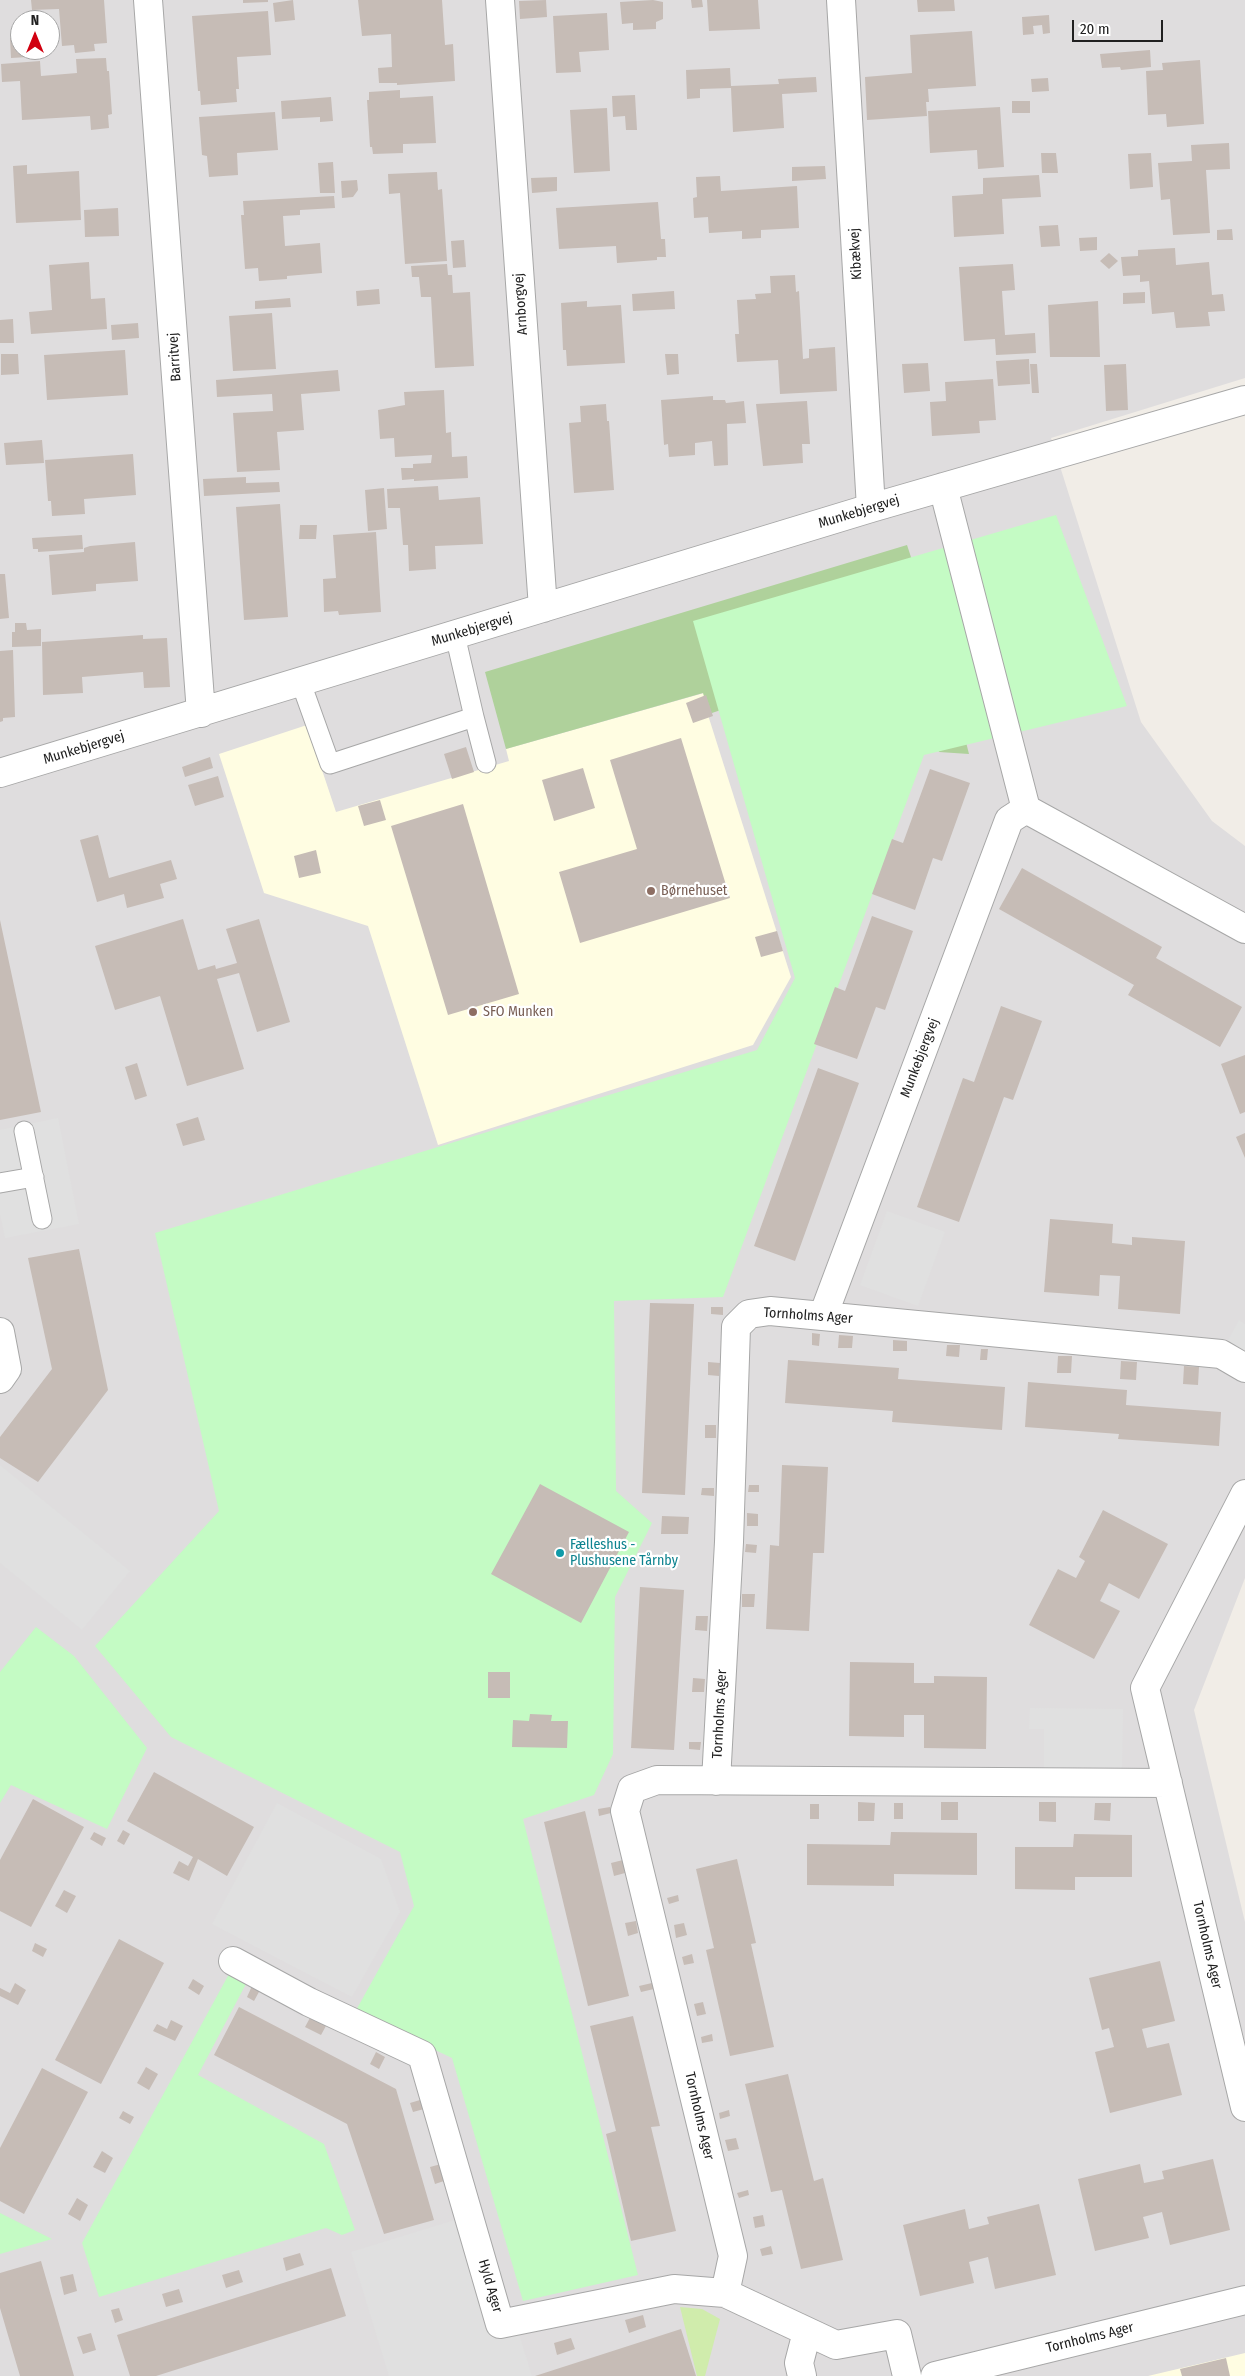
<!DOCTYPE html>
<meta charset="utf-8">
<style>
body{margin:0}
#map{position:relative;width:1245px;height:2376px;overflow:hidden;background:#f1ede7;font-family:"Fira Sans Condensed",sans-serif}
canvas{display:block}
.north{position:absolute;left:10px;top:10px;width:50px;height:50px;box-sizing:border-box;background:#fff;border:1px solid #a6a6a6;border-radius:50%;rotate:0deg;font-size:14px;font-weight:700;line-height:20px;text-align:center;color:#202020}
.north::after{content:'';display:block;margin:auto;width:18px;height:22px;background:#d10010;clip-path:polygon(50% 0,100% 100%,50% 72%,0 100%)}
.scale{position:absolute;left:1072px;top:20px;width:91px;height:22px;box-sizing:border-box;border:2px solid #202020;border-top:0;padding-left:6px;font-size:15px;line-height:18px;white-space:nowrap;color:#202020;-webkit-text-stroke:4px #fff;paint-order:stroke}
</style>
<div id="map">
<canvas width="1245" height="2376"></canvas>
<div class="north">N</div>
<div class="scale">20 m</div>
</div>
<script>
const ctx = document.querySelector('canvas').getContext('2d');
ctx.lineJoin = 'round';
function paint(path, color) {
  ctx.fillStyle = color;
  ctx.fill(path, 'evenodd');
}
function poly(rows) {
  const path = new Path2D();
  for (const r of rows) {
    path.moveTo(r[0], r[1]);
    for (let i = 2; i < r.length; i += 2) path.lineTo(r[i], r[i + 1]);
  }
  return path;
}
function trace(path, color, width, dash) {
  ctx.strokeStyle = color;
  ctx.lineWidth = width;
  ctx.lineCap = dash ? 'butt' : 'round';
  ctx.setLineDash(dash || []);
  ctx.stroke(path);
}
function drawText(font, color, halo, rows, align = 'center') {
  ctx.font = font + ' "Fira Sans Condensed",sans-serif';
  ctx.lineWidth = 4.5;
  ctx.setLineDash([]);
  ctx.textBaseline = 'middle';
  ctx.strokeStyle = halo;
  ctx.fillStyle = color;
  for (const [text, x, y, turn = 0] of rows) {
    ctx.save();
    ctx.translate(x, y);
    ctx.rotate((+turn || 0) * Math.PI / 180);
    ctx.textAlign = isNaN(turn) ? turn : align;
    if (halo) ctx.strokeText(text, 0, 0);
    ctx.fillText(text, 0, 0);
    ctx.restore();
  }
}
paint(poly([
 [0,0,1245,0,1245,378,1051,438,1141,722,1212,821,1245,846,1245,1578,1194,1710,1245,1922,1245,2376,0,2376],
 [20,20,50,20,50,50,20,50]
]), '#dfddde');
paint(poly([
 [704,693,708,715,791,977,753,1045,438,1145,368,926,264,893,219,754,307,725,336,812,509,761,506,749],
 [1245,2353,1245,2376,1148,2376]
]), '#fffde2');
paint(poly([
 [680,2307,702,2309,720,2319,705,2376,697,2376]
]), '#d0ecac');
paint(poly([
 [907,545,946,663,969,754,939,752,907,651,842,669,709,714,703,693,506,749,485,672]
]), '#afd19b');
paint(poly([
 [1056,515,1127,706,924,755,723,1297,614,1301,616,1491,652,1523,615,1597,613,1754,594,1795,523,1819,638,2275,523,2301,452,2058,355,2012,414,1906,400,1852,171,1737,95,1646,219,1511,155,1233,757,1050,795,978,693,621],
 [36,1627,74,1656,147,1748,107,1829,11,1785,0,1803,0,1672],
 [229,1974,247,1982,198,2075,324,2144,355,2230,342,2235,326,2228,99,2297,82,2243],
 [0,2213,52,2239,0,2254]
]), '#c4fbc4');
paint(poly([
 [58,1118,79,1224,5,1238,0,1214,0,1130],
 [887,1211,945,1232,918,1306,860,1285],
 [1239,1320,1245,1324,1245,1352,1227,1342],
 [0,1465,130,1571,82,1630,0,1563],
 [1030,1708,1123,1709,1122,1769,1044,1769,1044,1729,1029,1729],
 [277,1803,381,1859,400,1912,352,1997,212,1924],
 [481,2212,532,2376,389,2376,351,2252]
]), '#e0e0e0');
paint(poly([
 [31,0,104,0,107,43,94,44,95,51,75,53,74,45,62,46,59,9,32,10],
 [243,0,268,0,268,2,243,3],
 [293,0,295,20,275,22,273,3],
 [358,0,442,0,445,45,453,44,455,81,397,85,397,83,379,83,378,68,392,67,391,34,362,36],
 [546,0,547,17,520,19,519,1],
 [653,0,663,2,663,19,656,22,656,29,633,30,633,23,622,24,620,2],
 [691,0,702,0,703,7,692,8],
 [707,0,758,0,760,29,709,31],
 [917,0,954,0,955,11,918,12],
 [268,11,271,55,237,57,239,89,236,89,237,102,201,105,200,91,198,91,192,16],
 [607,13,609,50,579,52,581,72,556,73,553,16],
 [1049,15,1050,33,1043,34,1042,25,1033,26,1034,34,1023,35,1022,17],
 [972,31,976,86,928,89,929,102,926,102,927,116,867,120,865,77,912,73,910,35],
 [20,37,20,50,27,50,28,57,11,58,10,38],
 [1150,50,1151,67,1121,70,1120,67,1102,68,1100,54],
 [106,58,107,71,109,71,112,114,108,115,109,128,91,130,90,116,22,120,20,81,2,82,1,64,40,61,41,76,77,73,76,59],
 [1200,60,1204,124,1167,127,1166,114,1148,115,1146,71,1163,70,1162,63],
 [730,68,731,86,779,84,778,79,816,77,817,92,782,94,784,128,733,132,731,88,700,89,700,98,687,99,686,70],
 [1048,78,1049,91,1032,92,1031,79],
 [400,90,400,98,433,96,436,143,403,144,403,153,373,154,372,147,370,147,367,100,369,100,369,92],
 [635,95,637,130,626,130,625,116,613,117,612,96],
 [331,97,333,121,320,122,320,117,282,119,281,101],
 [1012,101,1030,101,1030,113,1012,113],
 [1000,107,1004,167,978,169,977,150,930,153,928,111],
 [607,108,610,171,574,173,570,110],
 [275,112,278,150,237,153,238,175,209,177,207,156,202,155,199,117],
 [1229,143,1230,169,1206,170,1210,233,1173,235,1170,199,1161,200,1158,163,1192,161,1191,145],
 [1041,153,1056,153,1058,173,1042,173],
 [1151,153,1153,187,1130,189,1128,154],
 [333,162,335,193,320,193,318,163],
 [27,165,27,174,79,171,81,220,16,223,13,166],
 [825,166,826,179,792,181,792,167],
 [437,172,438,190,442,189,447,261,405,264,400,193,389,194,388,174],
 [1039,175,1041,197,1002,199,1004,234,954,237,952,196,983,194,983,178],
 [720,176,721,191,797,186,799,228,761,230,761,238,742,239,742,231,709,233,708,217,694,218,693,198,697,197,696,177],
 [557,177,557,191,532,193,531,178],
 [357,180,358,190,353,197,342,198,341,181],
 [334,196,335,208,300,210,300,215,283,216,285,246,320,243,322,273,287,276,287,279,259,281,258,268,245,269,241,215,244,215,243,201],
 [658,202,661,239,665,239,666,257,657,257,657,260,617,263,616,246,559,249,556,208],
 [118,208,119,236,85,237,84,210],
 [1058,225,1060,246,1041,247,1039,226],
 [1232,229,1233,240,1217,240,1217,230],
 [1097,237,1097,250,1080,251,1079,238],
 [464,240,466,267,453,268,451,241],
 [1175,248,1176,265,1209,262,1212,295,1223,294,1225,311,1208,312,1210,326,1176,328,1174,312,1152,314,1149,281,1140,282,1140,275,1123,276,1121,257,1138,256,1138,250],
 [1109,253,1118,261,1109,269,1100,261],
 [89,262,91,299,105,298,107,329,31,334,29,312,52,310,49,265],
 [447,264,448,275,452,275,453,293,470,292,474,366,435,368,431,297,421,297,419,277,412,277,411,266],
 [1013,264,1015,290,1002,291,1005,335,1035,333,1036,353,996,355,995,339,964,341,959,267],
 [795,275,796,292,799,291,803,359,809,358,809,349,835,347,837,391,780,394,778,360,737,362,735,334,739,334,737,300,756,299,755,294,771,293,770,276],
 [379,289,380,304,357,306,356,291],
 [674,291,675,309,633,311,632,294],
 [1145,292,1145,303,1123,304,1123,293],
 [290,298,291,307,255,309,255,301],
 [587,301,587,307,621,305,625,363,567,366,566,350,563,350,561,303],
 [1098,301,1100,357,1050,357,1048,305],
 [272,313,276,369,233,371,229,316],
 [13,319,14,343,0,343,0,320],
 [138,323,139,338,112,340,111,325],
 [125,350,128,395,47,400,44,355],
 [1,354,18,354,19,374,1,375],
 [665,354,678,354,679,374,667,375],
 [1029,359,1030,384,998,386,996,361],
 [928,363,930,391,904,393,902,364],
 [1030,364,1037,364,1039,393,1032,393],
 [1126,364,1128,410,1106,411,1104,365],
 [338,370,340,391,301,394,304,430,277,432,280,470,237,472,233,413,273,411,272,394,217,397,216,380],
 [993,379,996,420,979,421,980,433,932,436,930,402,946,401,945,382],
 [444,390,446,433,451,432,452,457,467,456,468,478,414,481,414,479,402,480,401,468,413,468,413,464,431,463,432,455,395,457,394,438,380,439,378,410,405,405,404,392],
 [713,396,713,400,725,400,726,403,744,401,746,423,727,424,728,465,714,466,712,441,695,443,695,455,669,457,668,444,664,445,661,400],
 [807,401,810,444,802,444,803,463,763,466,756,404],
 [606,404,607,421,609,421,614,490,574,493,569,423,581,422,580,406],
 [42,440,44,463,6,465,4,443],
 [133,454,136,495,84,499,85,514,52,516,51,501,48,501,45,460],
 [246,477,246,483,279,482,280,492,204,496,203,479],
 [438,486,439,500,480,497,483,544,435,546,436,569,409,571,408,545,403,545,400,508,388,508,387,489],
 [384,488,387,529,368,531,365,490],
 [280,504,288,617,244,620,236,507],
 [300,525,317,525,316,539,299,539],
 [376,532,381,612,339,615,338,611,324,612,323,579,336,578,333,535],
 [82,535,83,549,38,552,38,549,33,549,32,538],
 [135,542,138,581,96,584,96,591,52,595,49,555,84,552,84,548,90,546],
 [0,574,5,574,9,618,0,619],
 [15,623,26,623,27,630,41,629,41,646,12,647,12,632,15,632],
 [143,635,143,639,167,638,170,687,144,688,143,672,82,677,83,693,43,695,42,642],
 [13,650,15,717,3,718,3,721,0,722,0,651],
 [706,695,713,716,693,723,686,703],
 [681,738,730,898,580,943,559,872,637,849,610,760],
 [466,747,474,772,452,779,444,754],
 [210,757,213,768,185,777,182,767],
 [583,768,595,808,554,821,542,780],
 [930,769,970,783,942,861,933,858,915,910,872,894,892,839,903,843],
 [218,776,224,797,195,806,188,785],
 [380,800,386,820,364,826,358,806],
 [463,804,519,994,448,1015,391,826],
 [98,835,109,878,171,860,177,879,160,884,164,898,127,908,124,894,97,902,80,840],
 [316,850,321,873,299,878,294,856],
 [1022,868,1162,947,1156,958,1242,1007,1220,1047,1128,995,1134,985,999,909],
 [872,916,913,931,885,1010,876,1007,857,1059,814,1044,835,987,845,991],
 [183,919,198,970,215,965,216,969,237,963,226,929,259,919,290,1022,257,1032,239,973,217,979,244,1069,187,1086,160,996,115,1010,95,946],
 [0,920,41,1112,0,1120],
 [777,931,783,951,761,957,755,937],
 [1001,1006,1042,1021,1013,1100,1004,1097,959,1222,917,1207,963,1078,974,1082],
 [1245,1055,1245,1112,1240,1114,1221,1064],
 [137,1063,147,1096,135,1100,125,1067],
 [818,1068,859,1083,795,1261,754,1246],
 [198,1117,205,1140,183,1146,176,1124],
 [1245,1133,1245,1158,1236,1137],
 [1050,1219,1113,1224,1112,1243,1132,1245,1132,1237,1185,1241,1180,1314,1118,1309,1120,1276,1100,1275,1099,1296,1044,1292],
 [79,1249,108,1390,38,1482,0,1458,0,1437,52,1369,28,1258],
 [650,1303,694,1304,685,1495,642,1493],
 [711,1307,723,1307,723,1315,711,1314],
 [812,1333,820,1334,819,1346,812,1345],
 [839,1335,853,1336,852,1348,838,1348],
 [893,1340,907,1341,907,1351,893,1351],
 [947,1345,960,1345,959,1357,946,1356],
 [981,1349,988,1349,987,1360,980,1360],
 [1058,1356,1072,1356,1071,1373,1057,1373],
 [788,1360,899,1368,898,1379,1005,1387,1002,1430,892,1422,893,1411,785,1403],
 [1121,1361,1137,1362,1136,1380,1120,1379],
 [708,1362,720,1363,719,1376,708,1375],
 [1184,1366,1199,1367,1198,1385,1183,1384],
 [1028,1382,1127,1390,1126,1405,1221,1412,1219,1446,1118,1439,1119,1434,1025,1427],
 [705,1425,716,1425,716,1438,705,1438],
 [782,1465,828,1467,824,1553,813,1553,809,1631,766,1629,770,1545,779,1546],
 [540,1484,629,1532,581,1623,491,1574],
 [749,1485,759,1485,759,1492,748,1492],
 [702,1488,714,1488,714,1496,701,1495],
 [1103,1510,1168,1544,1139,1599,1109,1583,1100,1601,1120,1611,1094,1659,1029,1625,1058,1569,1076,1578,1085,1561,1079,1557],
 [747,1513,758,1514,758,1526,747,1526],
 [662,1516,689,1517,688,1534,661,1534],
 [746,1544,757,1545,756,1553,745,1552],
 [640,1587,684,1590,674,1750,631,1748],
 [742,1594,755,1594,754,1607,742,1607],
 [696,1616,708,1616,707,1631,695,1630],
 [850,1662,914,1663,914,1683,934,1683,934,1676,987,1677,986,1749,924,1748,924,1715,904,1715,904,1737,849,1736],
 [488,1672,510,1672,510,1698,488,1698],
 [693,1678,705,1679,704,1692,692,1692],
 [530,1714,552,1715,551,1721,568,1721,567,1748,512,1747,513,1720,529,1721],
 [689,1742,701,1742,700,1750,689,1749],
 [154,1772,254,1827,227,1876,198,1859,189,1881,173,1873,179,1861,188,1866,193,1857,127,1821],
 [33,1799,84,1827,31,1927,0,1911,0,1860],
 [858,1802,875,1803,874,1821,858,1821],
 [941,1802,958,1802,958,1820,941,1820],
 [1039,1802,1056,1802,1056,1822,1039,1821],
 [894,1803,903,1803,903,1819,894,1819],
 [1095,1803,1111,1803,1110,1821,1094,1820],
 [810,1804,819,1804,819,1819,810,1819],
 [610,1807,611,1813,599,1816,598,1809],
 [585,1811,629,1996,588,2006,544,1822],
 [123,1830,130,1834,124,1845,117,1841],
 [94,1832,106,1838,102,1846,90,1839],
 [891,1832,977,1833,977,1875,894,1874,894,1886,807,1885,807,1844,890,1845],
 [1074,1834,1132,1835,1132,1877,1075,1877,1075,1890,1015,1889,1015,1847,1073,1847],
 [737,1859,756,1943,751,1944,774,2047,730,2056,706,1950,714,1948,696,1869],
 [623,1860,625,1873,614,1876,611,1863],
 [64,1890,76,1896,67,1913,55,1906],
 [678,1895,679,1901,669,1904,667,1898],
 [636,1921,638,1933,628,1936,625,1923],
 [684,1923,687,1935,676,1938,674,1925],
 [119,1939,164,1963,101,2084,55,2060],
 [35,1943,47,1949,43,1957,32,1951],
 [692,1954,694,1963,684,1965,682,1957],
 [1160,1961,1175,2021,1142,2029,1147,2048,1169,2043,1182,2095,1110,2113,1095,2052,1114,2047,1109,2028,1102,2030,1089,1978],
 [193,1979,204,1986,199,1995,188,1988],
 [15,1983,26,1990,18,2005,0,1996,0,1988,10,1993],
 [652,1983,654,1989,641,1992,639,1986],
 [252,1986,260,1990,254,2001,247,1997],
 [703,2002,706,2014,697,2016,694,2004],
 [239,2007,396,2089,434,2220,384,2234,347,2124,214,2055],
 [311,2016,327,2024,321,2035,305,2027],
 [633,2016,660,2126,651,2127,676,2231,631,2241,606,2134,616,2131,590,2026],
 [171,2020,183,2026,175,2041,153,2031,157,2024,167,2029],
 [712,2034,713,2041,702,2043,701,2037],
 [376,2052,385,2057,379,2069,370,2064],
 [146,2067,158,2074,149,2090,137,2083],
 [42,2068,88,2092,24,2214,0,2201,0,2148],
 [788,2074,814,2181,823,2178,843,2260,801,2269,782,2190,771,2192,745,2084],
 [420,2100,424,2109,413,2112,410,2103],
 [729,2110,730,2116,720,2119,719,2113],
 [123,2111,134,2117,130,2124,119,2118],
 [736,2138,739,2149,728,2151,725,2140],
 [102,2151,113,2158,105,2173,93,2167],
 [1213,2159,1230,2230,1170,2245,1162,2212,1143,2217,1149,2238,1095,2251,1078,2179,1140,2164,1144,2183,1164,2179,1162,2171],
 [441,2164,447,2180,435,2184,430,2167],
 [748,2190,749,2195,739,2198,737,2193],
 [77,2198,88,2205,80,2221,68,2214],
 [1039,2204,1056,2275,995,2289,988,2257,969,2262,974,2283,920,2296,903,2225,965,2209,969,2229,989,2224,987,2217],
 [763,2215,765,2226,755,2228,753,2217],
 [771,2246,773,2254,762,2256,760,2249],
 [300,2253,304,2265,286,2271,283,2258],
 [41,2261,74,2376,20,2376,0,2308,0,2273],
 [331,2268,346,2316,156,2376,130,2376,117,2335],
 [239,2270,243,2282,226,2288,222,2275],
 [73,2274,77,2291,64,2295,60,2277],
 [179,2289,183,2302,166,2307,162,2294],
 [119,2308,123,2320,115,2323,111,2310],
 [643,2315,646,2327,629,2333,625,2320],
 [681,2329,696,2376,535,2376],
 [91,2333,96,2350,83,2354,77,2337],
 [571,2338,575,2349,557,2355,554,2343],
 [1226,2358,1230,2376,1182,2376,1180,2369]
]), '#c6bcb6');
const service = poly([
 [301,683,330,764,474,717,455,635],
 [474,717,486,763],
 [24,1131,42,1219],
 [0,1183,34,1177]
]);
const minor = poly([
 [148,0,201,713],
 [500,0,543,608],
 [841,0,871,508],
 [943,487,1026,809,1245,929],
 [0,773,871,508,1245,400],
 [823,1316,1009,820,1026,809],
 [0,1332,7,1369,0,1379],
 [1245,1494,1145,1688,1245,2107],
 [716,1781,729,1542,736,1327,749,1314,770,1311,1221,1354,1245,1368],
 [233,1961,309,2002,422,2055,500,2324,674,2289,725,2293,836,2345,897,2334,907,2376],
 [725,2293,733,2256,625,1811,632,1789,657,1780,1168,1783],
 [802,2376,799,2363,807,2332],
 [935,2376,1245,2300]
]);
trace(service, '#a7a7a7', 21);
trace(minor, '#a7a7a7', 30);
trace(service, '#fff', 19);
trace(minor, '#fff', 28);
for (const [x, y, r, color] of [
 [651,891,5,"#8d6e63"],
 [473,1012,5,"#8d6e63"],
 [560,1553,5,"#0f9aa8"]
]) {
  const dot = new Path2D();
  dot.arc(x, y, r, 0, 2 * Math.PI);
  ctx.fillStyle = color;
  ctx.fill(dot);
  trace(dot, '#fff', 2);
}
drawText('14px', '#202020', '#fff', [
 ["Kibækvej",856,254,-93],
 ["Arnborgvej",521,304,-94],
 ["Barritvej",175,357,-94],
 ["Munkebjergvej",859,512,-17],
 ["Munkebjergvej",472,630,-17],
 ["Munkebjergvej",84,748,-17],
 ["Munkebjergvej",920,1058,-69],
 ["Tornholms Ager",808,1316,4],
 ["Tornholms Ager",720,1714,-87],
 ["Tornholms Ager",1207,1945,77],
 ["Tornholms Ager",699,2116,77],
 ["Hyld Ager",490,2286,74],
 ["Tornholms Ager",1090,2338,-14]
]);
drawText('14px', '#785e54', '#fff', [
 ["Børnehuset",661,891],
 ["SFO Munken",483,1012]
], 'left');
drawText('14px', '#0d838f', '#fff', [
 ["Fælleshus -",570,1545],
 ["Plushusene Tårnby",570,1561]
], 'left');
</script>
